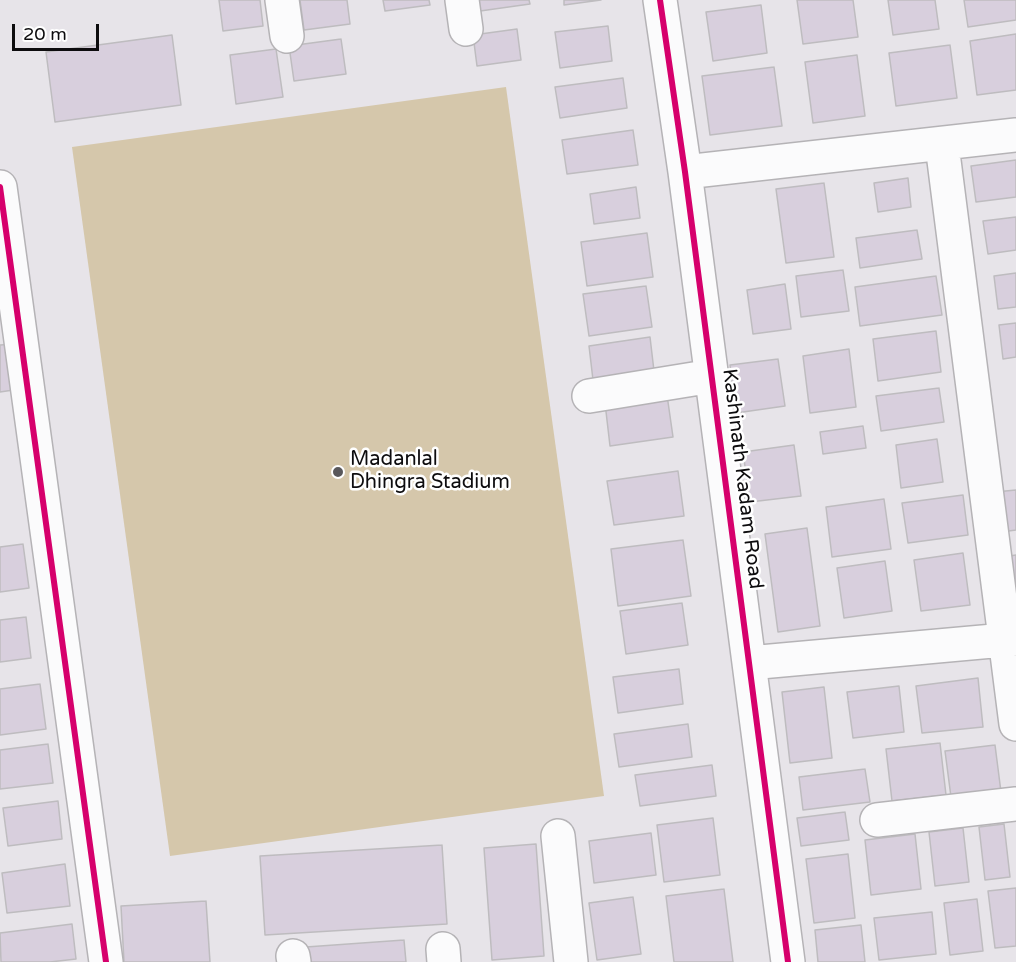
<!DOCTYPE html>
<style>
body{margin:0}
#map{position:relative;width:1016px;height:962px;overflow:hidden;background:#e7e4e9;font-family:"Varela Round",sans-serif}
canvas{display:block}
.scale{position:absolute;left:12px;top:24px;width:87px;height:27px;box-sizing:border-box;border:3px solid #0d0c0e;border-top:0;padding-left:8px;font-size:18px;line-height:21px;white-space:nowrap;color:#0d0c0e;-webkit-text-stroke:4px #fff;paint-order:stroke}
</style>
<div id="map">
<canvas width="1016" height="962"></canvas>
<div class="scale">20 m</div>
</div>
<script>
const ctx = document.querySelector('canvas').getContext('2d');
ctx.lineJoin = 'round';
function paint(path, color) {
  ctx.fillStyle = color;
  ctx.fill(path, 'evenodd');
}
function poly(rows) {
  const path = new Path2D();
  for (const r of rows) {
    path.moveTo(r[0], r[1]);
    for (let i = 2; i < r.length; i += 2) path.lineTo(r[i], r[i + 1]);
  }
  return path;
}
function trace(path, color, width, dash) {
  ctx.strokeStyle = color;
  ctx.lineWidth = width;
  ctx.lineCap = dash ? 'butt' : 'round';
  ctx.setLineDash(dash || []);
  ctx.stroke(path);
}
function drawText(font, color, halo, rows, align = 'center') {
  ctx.font = font + ' "Varela Round",sans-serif';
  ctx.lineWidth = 5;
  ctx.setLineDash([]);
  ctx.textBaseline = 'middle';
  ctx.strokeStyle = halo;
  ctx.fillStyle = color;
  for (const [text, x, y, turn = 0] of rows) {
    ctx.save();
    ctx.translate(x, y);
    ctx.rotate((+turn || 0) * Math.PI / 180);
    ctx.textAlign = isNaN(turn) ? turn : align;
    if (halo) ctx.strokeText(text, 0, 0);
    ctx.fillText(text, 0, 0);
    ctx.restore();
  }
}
paint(poly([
 [506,87,604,796,170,856,72,147]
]), '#d5c7ab');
const building = poly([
 [219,0,260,0,263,26,223,31,219,0],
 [300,0,347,0,350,24,304,30,300,0],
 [383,0,429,0,430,5,385,11,383,0],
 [471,0,529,0,530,4,473,12,471,0],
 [564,0,601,0,564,5,564,0],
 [797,0,853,0,858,37,803,44,797,0],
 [888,0,935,0,939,29,893,35,888,0],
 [964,0,1016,0,1016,20,968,27,964,0],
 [761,5,767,53,713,61,706,12,761,5],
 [608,26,612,61,560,68,555,32,608,26],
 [517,29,521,60,477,66,473,35,517,29],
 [1016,34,1016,90,977,95,970,41,1016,34],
 [172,35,181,105,55,122,46,52,172,35],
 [341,39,346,74,294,81,289,46,341,39],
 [950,45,957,98,896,106,889,53,950,45],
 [276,49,283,97,236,104,230,55,276,49],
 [857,55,865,116,813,123,805,62,857,55],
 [774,67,782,126,710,135,702,76,774,67],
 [623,78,627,108,560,118,555,87,623,78],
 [633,130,638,165,567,174,562,140,633,130],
 [1016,160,1016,197,976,202,971,166,1016,160],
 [908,178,911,207,878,212,874,183,908,178],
 [824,183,834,257,786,263,776,189,824,183],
 [636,187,640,218,594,224,590,194,636,187],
 [1016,217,1016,250,988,254,983,221,1016,217],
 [917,230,922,259,860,268,856,238,917,230],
 [647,233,653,277,587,286,581,242,647,233],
 [843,270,849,311,801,317,796,276,843,270],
 [1016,273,1016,307,998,309,994,276,1016,273],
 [936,276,942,315,860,326,855,287,936,276],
 [785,284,791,329,753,334,747,290,785,284],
 [646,286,652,327,589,336,583,294,646,286],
 [1016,323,1016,357,1003,359,999,325,1016,323],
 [936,331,941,372,878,381,873,339,936,331],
 [650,337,654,371,593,380,589,346,650,337],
 [14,344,20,389,0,392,0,345,14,344],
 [849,349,856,407,810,413,803,356,849,349],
 [778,359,785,406,736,413,730,365,778,359],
 [939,388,944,422,881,431,876,396,939,388],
 [667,395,673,437,610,446,605,403,667,395],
 [863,426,866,448,823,454,820,432,863,426],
 [937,439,943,482,901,488,896,445,937,439],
 [794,445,801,496,750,502,743,452,794,445],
 [678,471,684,516,614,525,607,481,678,471],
 [1016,490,1016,530,1001,532,995,492,1016,490],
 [963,495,968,535,908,543,902,503,963,495],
 [884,499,891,549,832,557,826,507,884,499],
 [807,528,820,626,778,632,765,534,807,528],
 [683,540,691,596,618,606,611,549,683,540],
 [23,544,29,588,0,592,0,547,23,544],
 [963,553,970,605,921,611,914,560,963,553],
 [1016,555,1016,591,1008,592,1003,557,1016,555],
 [885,561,892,611,844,618,837,568,885,561],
 [682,603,688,645,626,654,620,611,682,603],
 [26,617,31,658,0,662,0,620,26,617],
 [679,669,683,704,618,713,613,677,679,669],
 [978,678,983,727,922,733,916,686,978,678],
 [40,684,46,729,0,735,0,689,40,684],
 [899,686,904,732,853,738,847,692,899,686],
 [824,687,832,758,790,763,782,692,824,687],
 [688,724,692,757,619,767,614,734,688,724],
 [940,743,946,795,892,801,886,749,940,743],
 [48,744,53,783,0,789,0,750,48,744],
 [995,745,1001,792,951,797,945,751,995,745],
 [712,765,716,796,640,806,635,775,712,765],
 [865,769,870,802,803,810,799,777,865,769],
 [58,801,62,839,8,846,3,808,58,801],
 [845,812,849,840,801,846,797,818,845,812],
 [713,818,720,875,664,882,657,825,713,818],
 [1004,824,1010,877,985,880,979,827,1004,824],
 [963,828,969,882,935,886,929,832,963,828],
 [651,833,656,875,594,883,589,841,651,833],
 [915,834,921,889,871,895,865,840,915,834],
 [536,844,544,956,492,960,484,848,536,844],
 [442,845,447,924,265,935,260,856,442,845],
 [848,854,855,918,814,923,806,859,848,854],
 [65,864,70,906,7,913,2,873,65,864],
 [1016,888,1016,946,995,948,988,891,1016,888],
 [724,889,733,962,674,962,666,896,724,889],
 [633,897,641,954,597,960,589,903,633,897],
 [977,899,983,951,950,955,944,903,977,899],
 [206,901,210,962,124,962,121,906,206,901],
 [932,912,936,954,879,960,874,918,932,912],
 [72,924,76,959,50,962,1,962,0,933,72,924],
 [861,925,865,962,818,962,815,930,861,925],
 [404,940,406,962,307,962,306,947,404,940]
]);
paint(building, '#d8cfdd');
trace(building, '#bebcbf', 1.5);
const minor = poly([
 [282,0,287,36],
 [462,0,466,29],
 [660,0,685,172,788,962],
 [942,145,1016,724],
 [685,172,1016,135],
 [0,187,106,962],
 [589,396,712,376],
 [749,663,1016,639],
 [877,820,1016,804],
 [558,836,571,962],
 [443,949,444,962],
 [293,956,294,962]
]);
trace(minor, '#b5b3b6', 36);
trace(minor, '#fbfbfc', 33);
trace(poly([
 [660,0,685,172,788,962],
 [0,187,106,962]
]), '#d6006c', 6);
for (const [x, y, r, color] of [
 [338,472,6,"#59585b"]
]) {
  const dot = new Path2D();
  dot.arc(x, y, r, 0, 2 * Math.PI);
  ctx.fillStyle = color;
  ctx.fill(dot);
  trace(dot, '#fff', 2);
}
drawText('20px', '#0d0c0e', '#fff', [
 ["Madanlal",350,460],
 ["Dhingra Stadium",350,483]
], 'left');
drawText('20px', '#0d0c0e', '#fff', [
 ["Kashinath Kadam Road",742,479,83]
]);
</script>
